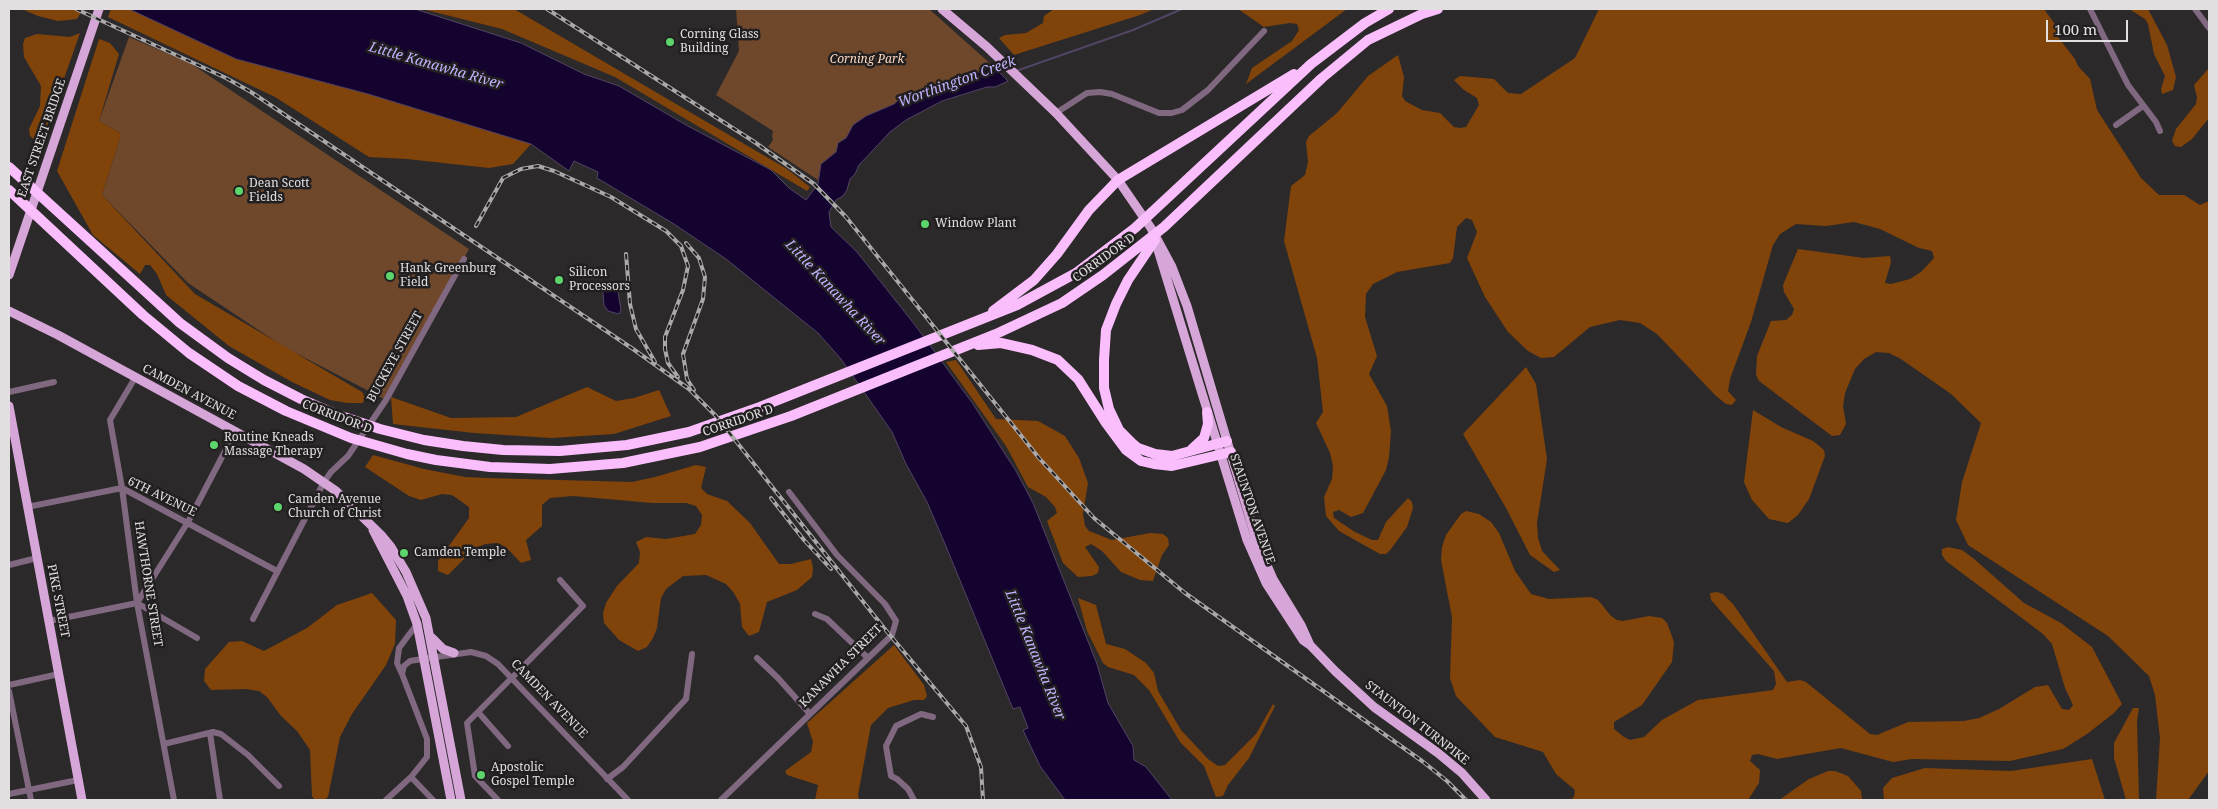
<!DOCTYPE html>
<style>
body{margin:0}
#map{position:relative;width:2218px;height:809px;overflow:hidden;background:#2c292a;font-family:"Noto Serif",serif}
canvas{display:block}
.frame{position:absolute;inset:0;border:10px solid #e1dfe0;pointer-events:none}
.scale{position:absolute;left:2046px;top:20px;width:82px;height:22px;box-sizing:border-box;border:2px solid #e1dfe0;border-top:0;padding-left:6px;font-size:15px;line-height:18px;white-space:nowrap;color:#e1dfe0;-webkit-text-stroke:4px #221f20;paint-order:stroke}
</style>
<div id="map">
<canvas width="2218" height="809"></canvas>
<div class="frame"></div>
<div class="scale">100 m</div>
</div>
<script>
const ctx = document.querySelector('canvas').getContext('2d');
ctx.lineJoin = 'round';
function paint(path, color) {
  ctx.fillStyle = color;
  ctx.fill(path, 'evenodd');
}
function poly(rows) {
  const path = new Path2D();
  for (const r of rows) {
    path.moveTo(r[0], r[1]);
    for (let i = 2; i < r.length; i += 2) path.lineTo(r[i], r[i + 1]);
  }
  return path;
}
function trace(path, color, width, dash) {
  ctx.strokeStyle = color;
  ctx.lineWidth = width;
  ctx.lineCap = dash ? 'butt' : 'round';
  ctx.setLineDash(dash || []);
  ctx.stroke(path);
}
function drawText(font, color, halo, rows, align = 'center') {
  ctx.font = font + ' "Noto Serif",serif';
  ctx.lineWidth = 5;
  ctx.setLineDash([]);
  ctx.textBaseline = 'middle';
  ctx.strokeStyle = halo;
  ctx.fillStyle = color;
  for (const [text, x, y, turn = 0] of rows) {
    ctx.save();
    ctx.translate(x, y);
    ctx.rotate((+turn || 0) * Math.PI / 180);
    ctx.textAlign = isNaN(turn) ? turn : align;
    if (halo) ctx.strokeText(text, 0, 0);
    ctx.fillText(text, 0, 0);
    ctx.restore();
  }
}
paint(poly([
 [736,9,929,9,993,66,942,88,924,91,902,97,894,104,866,116,853,125,846,138,838,143,836,152,821,164,818,180,768,147,773,140,772,136,773,131,716,95,739,51],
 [129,37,190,63,469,249,386,400,284,347,188,283,102,195,120,138,120,133,99,121]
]), '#6f472a');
paint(poly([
 [22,9,83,9,77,19,58,21,38,16],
 [111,9,129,9,236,59,368,94,531,144,513,164,489,168,407,159,369,157,275,97,108,17],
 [422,9,514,9,787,169,810,187,807,191,615,77,502,29],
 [1054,9,1154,9,1140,15,1014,55,999,38,1005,35,1026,33,1043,23,1044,16],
 [1238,9,1347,9,1246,84,1252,68,1292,41,1299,30,1297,24,1290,23,1264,27],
 [1599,9,2044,9,2054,23,2057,36,2075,59,2078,66,2090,79,2097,110,2141,178,2159,195,2184,195,2200,205,2209,201,2209,771,2188,800,2156,800,2160,738,2155,695,2149,676,2108,636,1968,545,1956,520,1962,482,1981,423,1951,394,1901,359,1889,353,1876,352,1864,359,1855,369,1845,393,1843,406,1846,424,1840,435,1832,436,1759,381,1756,375,1757,356,1771,321,1786,320,1792,315,1794,309,1784,292,1783,285,1798,249,1864,258,1890,256,1891,262,1885,283,1891,284,1910,279,1921,272,1934,258,1932,251,1919,248,1880,229,1854,222,1826,226,1796,224,1780,234,1773,245,1751,322,1730,379,1728,391,1736,400,1732,405,1726,404,1715,395,1657,334,1640,323,1620,320,1590,327,1554,357,1541,358,1528,351,1508,332,1485,297,1467,258,1477,232,1472,220,1466,218,1457,227,1453,258,1450,263,1397,272,1373,284,1366,294,1365,317,1377,356,1369,374,1387,406,1391,431,1389,457,1386,470,1363,513,1351,517,1339,510,1333,512,1334,518,1355,532,1372,540,1378,540,1386,522,1408,498,1412,502,1413,508,1407,527,1391,549,1386,554,1380,554,1339,531,1326,516,1324,497,1332,479,1333,466,1330,453,1316,423,1323,412,1317,358,1284,241,1291,186,1305,175,1308,162,1306,142,1309,136,1337,113,1368,76,1398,55,1404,77,1402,96,1405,101,1422,110,1440,113,1454,127,1460,128,1466,127,1479,105,1477,98,1464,90,1454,80,1460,76,1494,79,1508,93,1521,94,1575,58],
 [2129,9,2148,9,2167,45,2176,77,2173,90,2162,94,2161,89,2165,76,2154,54,2148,24,2145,19],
 [80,33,45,133,41,138,35,140,30,136,29,129,40,106,41,86,24,57,23,44,25,38,37,34,70,37],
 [99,39,110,43,119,54,99,121,120,133,120,138,102,195,195,294,362,392,365,397,363,403,347,403,330,400,292,382,229,346,166,295,157,274,150,265,145,265,140,274,93,235,57,171],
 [2209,68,2209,118,2192,139,2181,147,2175,146,2172,141,2176,129,2196,104,2197,97,2194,85],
 [956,360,996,419,1038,421,1065,436,1079,458,1088,483,1083,514,1085,526,1089,531,1112,540,1150,533,1163,534,1168,538,1169,545,1162,555,1153,581,1140,580,1121,572,1102,551,1091,544,1085,547,1099,567,1098,573,1092,576,1078,577,1063,563,1047,521,1057,513,1055,507,1046,497,1028,487,1006,446,946,362],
 [1526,367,1536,384,1547,459,1537,523,1538,538,1542,551,1560,570,1554,572,1530,555,1506,508,1463,434],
 [587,387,616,401,634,398,659,390,671,416,614,434,551,438,474,433,393,424,391,397,451,418,516,417],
 [1753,410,1781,427,1813,441,1824,450,1825,456,1809,499,1798,515,1788,523,1769,519,1752,500,1744,482],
 [373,455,424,469,465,477,487,478,632,482,655,477,696,465,706,467,701,488,707,494,727,501,750,523,779,564,791,564,811,559,813,568,812,577,797,590,767,602,759,632,749,636,742,627,740,604,734,593,726,584,706,575,683,576,666,589,661,598,657,628,653,638,647,647,638,651,619,640,604,623,603,613,606,603,617,586,639,563,640,552,636,542,646,537,666,539,695,534,701,525,702,515,696,506,686,503,652,503,573,496,550,498,542,505,542,526,526,540,531,560,521,563,506,547,497,543,485,544,474,549,448,575,438,571,438,561,469,518,469,507,452,495,442,494,421,500,409,496,365,467],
 [1466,511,1479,514,1491,522,1499,533,1515,571,1531,594,1549,599,1591,597,1598,600,1611,616,1617,620,1623,621,1649,616,1662,618,1667,623,1674,642,1672,662,1642,705,1614,722,1614,729,1624,737,1630,740,1644,737,1662,720,1698,700,1773,690,1776,684,1774,671,1711,600,1710,593,1717,592,1723,594,1733,604,1787,682,1800,680,1806,682,1870,734,1877,735,1908,722,1964,721,1979,718,1999,709,2035,687,2048,685,2062,709,2069,710,2073,705,2065,688,2052,644,2043,634,1946,561,1942,555,1942,549,1948,547,1962,550,1973,558,2024,603,2061,623,2092,647,2122,704,2114,713,2087,734,2063,749,2010,761,1912,759,1893,762,1841,748,1777,759,1758,754,1752,755,1750,761,1760,770,1759,783,1748,800,1570,800,1574,797,1575,790,1556,774,1543,752,1495,737,1456,696,1450,678,1452,617,1441,560,1442,547,1446,535,1461,514],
 [372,593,396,620,395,644,386,665,352,714,340,737,328,797,324,800,315,800,312,796,310,750,297,731,281,716,267,697,259,691,246,689,211,690,204,681,205,669,229,642,242,641,264,651,307,628,337,605],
 [1078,598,1096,605,1106,644,1125,649,1146,663,1154,673,1158,691,1181,730,1208,759,1218,766,1225,765,1256,734,1273,704,1275,706,1249,758,1228,785,1223,796,1216,797,1204,766,1180,742,1149,690,1134,675,1108,667,1103,663,1087,631],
 [894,645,924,685,927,696,924,700,914,700,888,708,871,725,858,795,859,800,815,800,818,785,787,775,785,771,811,752,813,742,807,723],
 [2133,708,2139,708,2137,721,2139,800,2126,800,2114,758,2114,743],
 [2092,759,2105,800,1884,800,1883,788,1892,778,1925,768,2011,771],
 [1828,771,1835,771,1848,776,1861,791,1862,800,1779,800,1809,779]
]), '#80430a');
const water = poly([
 [129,9,415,9,521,43,584,74,619,86,686,125,771,170,789,188,806,200,818,184,821,164,836,152,838,143,846,138,853,125,866,116,894,104,902,97,924,91,942,88,993,66,1008,81,995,87,987,87,942,101,906,120,890,132,859,165,855,174,850,179,847,190,843,196,836,200,829,212,830,220,831,227,857,252,915,325,973,404,1016,471,1033,503,1097,664,1108,703,1133,746,1134,760,1146,767,1172,800,1065,800,1040,766,1023,730,1028,728,1020,707,1013,709,945,544,927,502,906,464,892,432,841,359,818,333,726,259,674,224,597,178,598,172,574,161,569,171,531,144,368,94,236,59,129,9],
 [613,285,618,292,621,310,619,314,608,311,604,305,603,292,613,285]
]);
paint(water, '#14022f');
trace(water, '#524464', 1);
trace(poly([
 [1016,71,1133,30,1182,9]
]), '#524464', 2);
trace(poly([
 [2090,9,2128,85,2156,122,2160,131],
 [2195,9,2209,28],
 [1056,113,1087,93,1100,92,1112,94,1159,113,1172,113,1182,110,1208,90,1264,31],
 [2116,125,2143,106],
 [135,378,110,420,122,488,137,603,174,800],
 [9,392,54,382],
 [27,507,122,488,277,571],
 [9,565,37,558],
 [137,603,188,522,235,432],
 [815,614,827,619,868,658],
 [253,619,324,482,331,472,348,456,386,400,464,259],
 [49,621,137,603,197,638],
 [757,658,778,678,810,714],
 [402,674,397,663,399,648,417,624],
 [9,685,59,674],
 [9,691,31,800],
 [478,712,508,746],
 [210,733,220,800],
 [164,744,213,732,221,734,248,755,279,786],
 [411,777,433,800],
 [607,779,623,767,686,699,692,654],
 [9,794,78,780],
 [386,800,411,777,427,757,427,739,402,674,404,666,410,661,416,660,471,652,486,656,498,664,628,800],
 [498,800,475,776,467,723,583,606,560,580],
 [721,800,892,635,896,621,885,604,837,555,789,492],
 [914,800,908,789,897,779,891,776,886,746,896,726,921,714,933,717]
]), '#806881', 6);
trace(poly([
 [942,9,987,47,1056,113,1118,180,1151,228,1172,267,1187,306,1257,542,1273,579,1301,625,1310,645],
 [1158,250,1247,540,1266,583,1303,640,1310,645,1335,671,1374,707,1438,753,1462,773,1486,800],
 [9,275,99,9],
 [9,311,58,335,304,469,336,491,381,535,391,547,406,572,426,618,461,800],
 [9,406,82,800],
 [373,530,407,596,417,624,451,800],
 [432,638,443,649,454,653]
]), '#d7a6d9', 9);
trace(poly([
 [9,167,180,323,228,358,264,380,301,399,338,415,380,429,424,440,463,446,503,450,560,451,627,445,689,432,760,407,1017,305,1076,273,1135,228,1311,64,1365,23,1389,9],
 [9,190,143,315,189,353,238,386,286,411,351,438,407,454,436,460,490,467,550,469,623,463,700,447,791,416,996,334,1062,303,1103,275,1164,227,1322,78,1368,40,1422,14,1438,9],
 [1155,240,1128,280,1116,304,1106,330,1104,360,1104,388,1109,409,1119,430,1132,443,1138,448,1155,454,1172,456,1227,441],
 [993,311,1034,280,1057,254,1089,210,1118,180,1294,74],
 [978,345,1001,343,1032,350,1058,360,1078,379,1106,423,1126,450,1141,461,1154,464,1172,466,1231,452],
 [1192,449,1204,438,1208,424,1207,412]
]), '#fabefd', 10);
const rail = poly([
 [76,9,226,78,251,92,633,349,689,389,716,416,884,628,966,726,981,767,983,800],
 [547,9,753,141,814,184,846,217,1039,458,1094,518,1185,593,1422,761,1447,781,1466,800],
 [476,226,503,178,521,169,538,166,554,171,611,197,666,231,681,246,688,266,683,290,665,337,665,349,668,363,678,377],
 [686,243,699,258,705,277,703,299,683,354,687,379,694,390],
 [626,254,630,304,636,329,655,362],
 [771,498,804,540,831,569]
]);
trace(rail, '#aaa8a9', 4);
trace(rail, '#221f20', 2, [5.5]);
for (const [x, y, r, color] of [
 [670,42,5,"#5dd56d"],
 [239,191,5,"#5dd56d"],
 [925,224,5,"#5dd56d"],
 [390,276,5,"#5dd56d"],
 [559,280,5,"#5dd56d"],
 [214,445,5,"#5dd56d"],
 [278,507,5,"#5dd56d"],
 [404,553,5,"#5dd56d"],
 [481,775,5,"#5dd56d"]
]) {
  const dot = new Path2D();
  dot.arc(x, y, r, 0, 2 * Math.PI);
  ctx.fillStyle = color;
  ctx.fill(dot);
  trace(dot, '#221f20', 2);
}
drawText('12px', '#e1dfe0', '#221f20', [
 ["Corning Glass",680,35],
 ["Building",680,49],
 ["Dean Scott",249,184],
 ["Fields",249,198],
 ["Window Plant",935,224],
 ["Hank Greenburg",400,269],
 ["Field",400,283],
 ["Silicon",569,273],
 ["Processors",569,287],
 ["Routine Kneads",224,438],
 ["Massage Therapy",224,452],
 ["Camden Avenue",288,500],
 ["Church of Christ",288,514],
 ["Camden Temple",414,553],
 ["Apostolic",491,768],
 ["Gospel Temple",491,782]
], 'left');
drawText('italic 12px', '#fed8bf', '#221f20', [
 ["Corning Park",867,60]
]);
drawText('12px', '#e1dfe0', '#221f20', [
 ["EAST STREET BRIDGE",42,138,-71],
 ["CORRIDOR D",1104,258,-36],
 ["BUCKEYE STREET",395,357,-61],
 ["CAMDEN AVENUE",189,392,28],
 ["CORRIDOR D",337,417,21],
 ["CORRIDOR D",738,421,-19],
 ["6TH AVENUE",162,497,26],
 ["STAUNTON AVENUE",1252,509,71],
 ["HAWTHORNE STREET",148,584,81],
 ["PIKE STREET",58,601,79],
 ["KANAWHA STREET",841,666,-45],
 ["CAMDEN AVENUE",549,699,46],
 ["STAUNTON TURNPIKE",1417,723,38]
]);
drawText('italic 14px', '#c4b2ff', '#221f20', [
 ["Little Kanawha River",436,66,16],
 ["Worthington Creek",957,82,-20],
 ["Little Kanawha River",835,293,47],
 ["Little Kanawha River",1035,655,68]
]);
</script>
